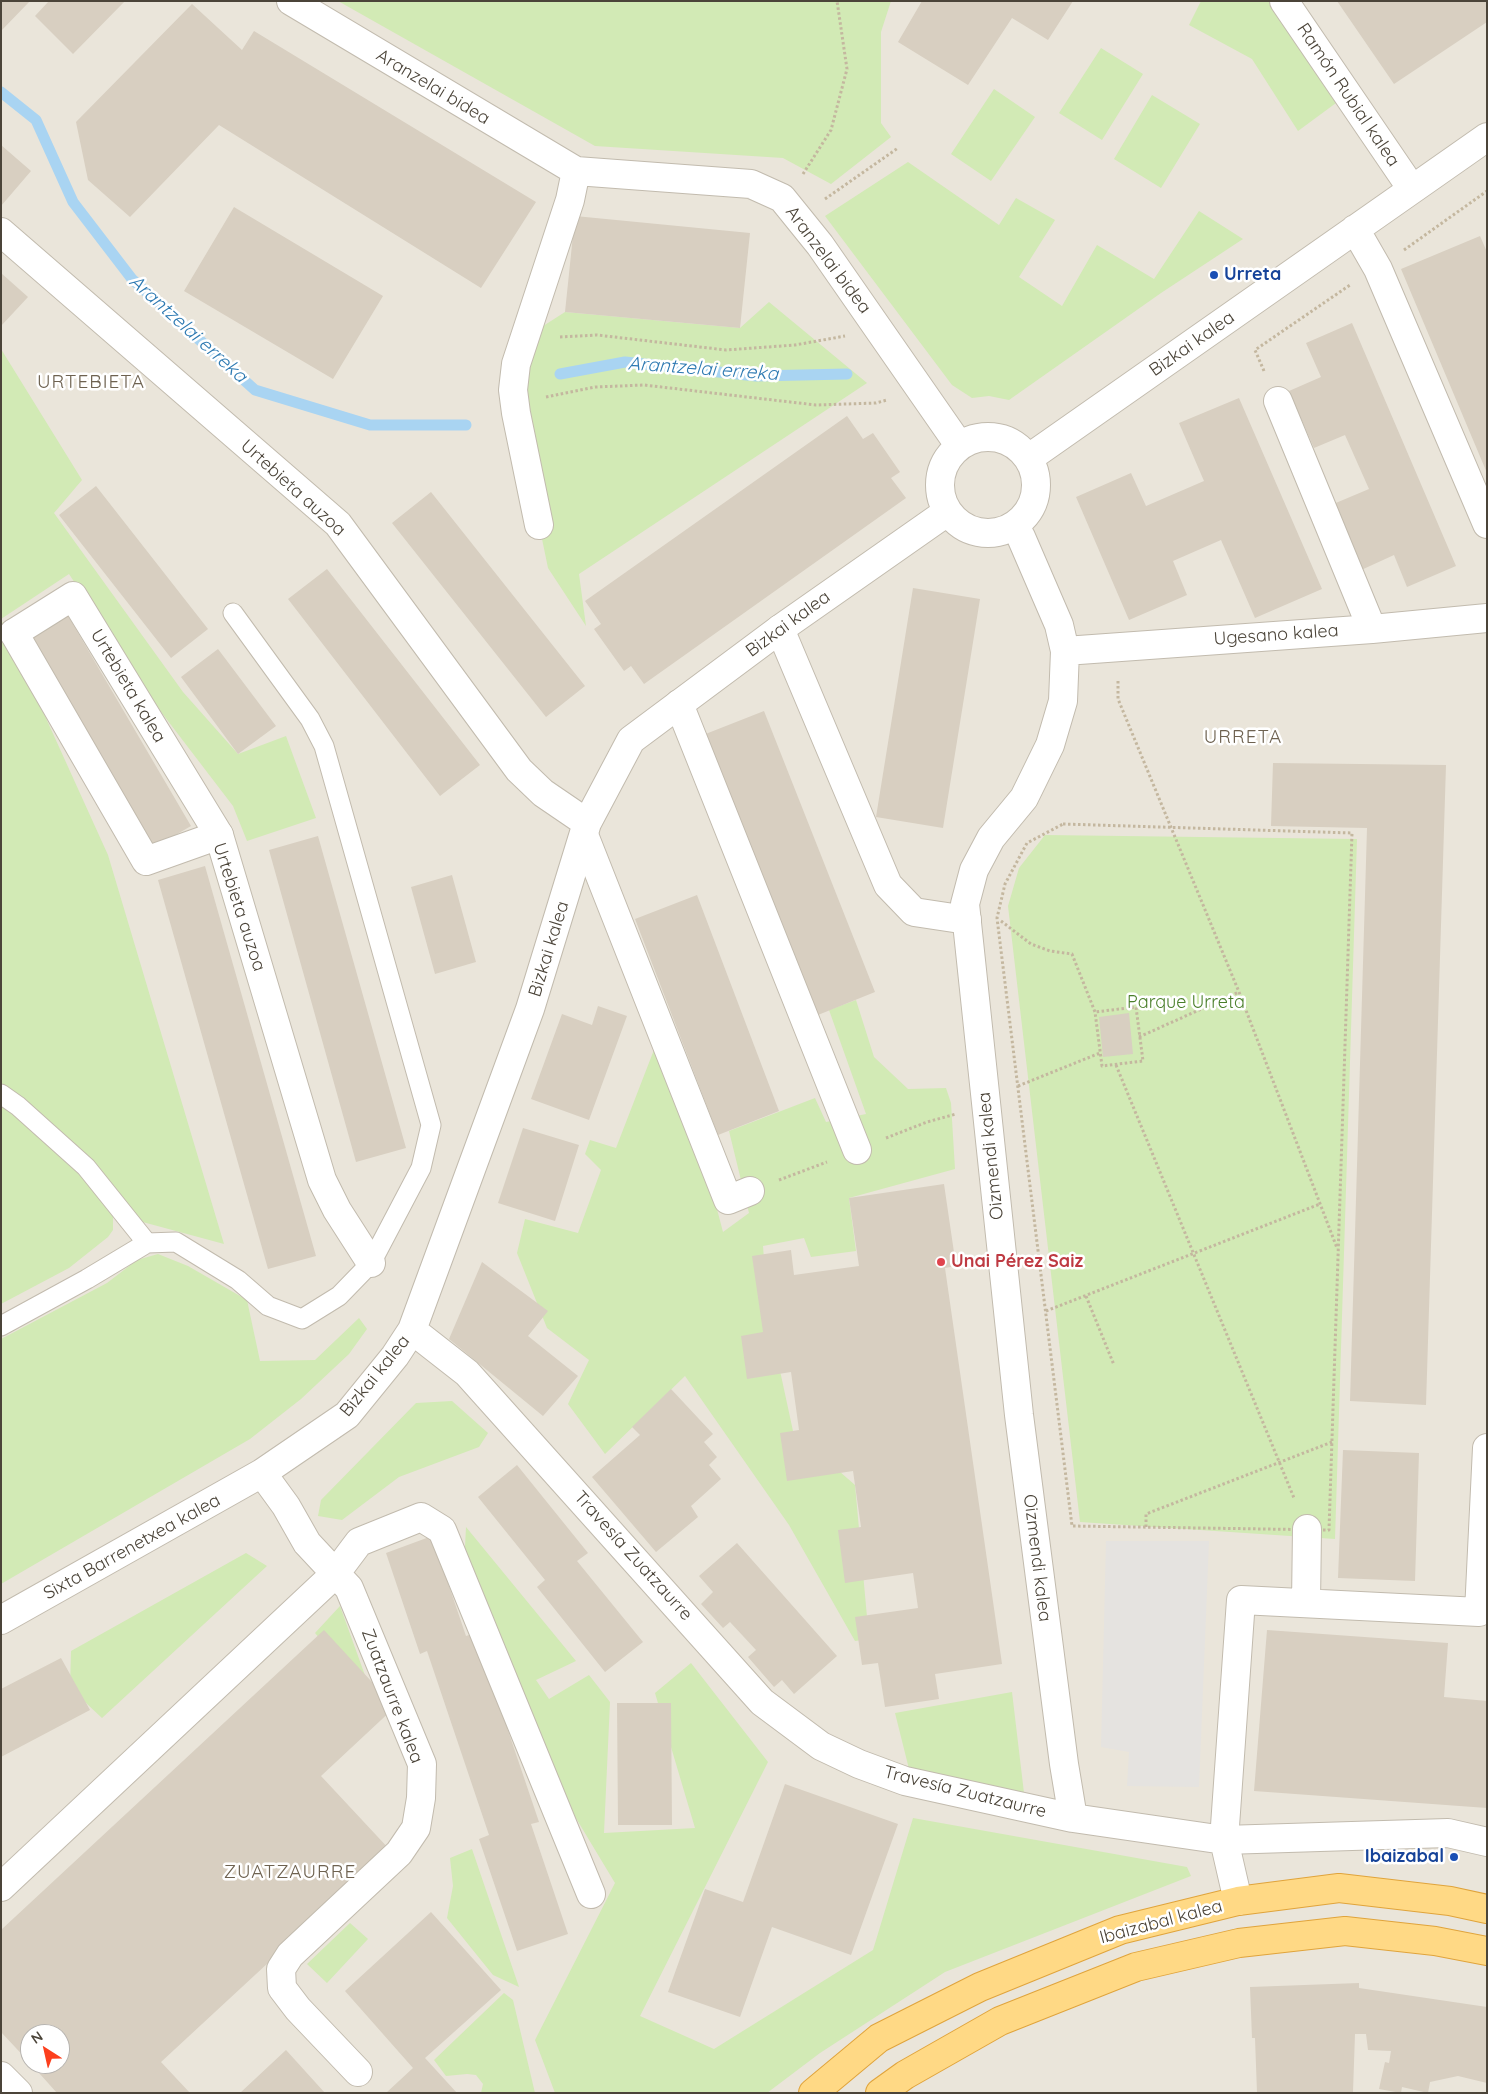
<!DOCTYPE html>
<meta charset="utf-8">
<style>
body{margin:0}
#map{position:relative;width:1488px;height:2094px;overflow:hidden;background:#f6f3ec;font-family:Quicksand,sans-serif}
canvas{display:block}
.frame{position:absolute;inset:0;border:2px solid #4b4439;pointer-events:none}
.north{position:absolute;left:20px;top:2024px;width:50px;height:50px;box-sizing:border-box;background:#fff;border:1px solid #b7b4b0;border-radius:50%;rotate:325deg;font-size:14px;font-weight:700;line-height:20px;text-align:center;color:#4b4439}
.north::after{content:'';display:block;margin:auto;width:18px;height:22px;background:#fc3f1d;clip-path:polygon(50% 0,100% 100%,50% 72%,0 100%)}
</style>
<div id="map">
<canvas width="1488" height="2094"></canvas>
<div class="frame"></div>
<div class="north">N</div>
</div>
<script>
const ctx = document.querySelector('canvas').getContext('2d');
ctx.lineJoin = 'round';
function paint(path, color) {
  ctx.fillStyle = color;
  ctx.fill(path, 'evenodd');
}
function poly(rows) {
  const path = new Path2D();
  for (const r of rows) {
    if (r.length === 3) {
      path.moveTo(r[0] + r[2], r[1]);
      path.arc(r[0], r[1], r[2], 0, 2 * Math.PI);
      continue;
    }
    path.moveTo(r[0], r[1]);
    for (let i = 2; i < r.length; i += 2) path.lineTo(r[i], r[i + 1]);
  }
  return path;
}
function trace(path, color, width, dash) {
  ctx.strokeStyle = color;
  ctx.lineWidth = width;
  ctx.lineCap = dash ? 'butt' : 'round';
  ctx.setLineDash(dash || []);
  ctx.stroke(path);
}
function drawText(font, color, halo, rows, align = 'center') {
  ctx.font = font + ' Quicksand,sans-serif';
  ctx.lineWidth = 5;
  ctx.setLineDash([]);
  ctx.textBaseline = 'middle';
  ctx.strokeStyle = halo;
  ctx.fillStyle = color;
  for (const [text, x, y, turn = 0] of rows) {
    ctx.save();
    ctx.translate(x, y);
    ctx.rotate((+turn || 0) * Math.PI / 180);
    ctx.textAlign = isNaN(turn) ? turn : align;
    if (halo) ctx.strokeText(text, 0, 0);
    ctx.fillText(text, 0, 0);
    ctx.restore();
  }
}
paint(poly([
 [1,1,1487,1,1487,2093,1,2093],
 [30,2034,60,2034,60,2064,30,2064]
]), '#eae5da');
paint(poly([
 [338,1,891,1,881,32,881,123,891,137,831,184,783,158,595,146],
 [1201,1,1269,1,1336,103,1298,131,1252,59,1189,25],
 [1101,48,1143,74,1102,140,1059,113],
 [994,89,1035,117,991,181,951,154],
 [1152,95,1200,124,1161,188,1114,159],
 [908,162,999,225,1016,198,1055,220,1019,277,1062,306,1097,245,1154,279,1199,211,1243,239,1161,293,1009,400,989,396,972,398,952,385,825,216],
 [769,302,867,383,579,574,586,626,548,568,516,413,526,337,565,312,740,328],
 [1,349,82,480,54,513,183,692,238,754,286,736,316,818,247,841,233,806,155,704,69,574,1,619],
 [1,619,108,855,224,1244,113,1214,113,1230,108,1237,69,1268,1,1304],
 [1045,835,1357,839,1335,1539,1080,1522,1008,906,1019,868],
 [856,1000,874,1057,908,1089,946,1088,951,1103,955,1169,849,1198,856,1251,811,1257,804,1238,763,1246,768,1315,793,1431,855,1485,869,1639,855,1641,789,1525,685,1376,605,1454,568,1404,589,1360,547,1328,517,1253,525,1219,578,1233,601,1170,585,1154,590,1140,616,1148,657,1042,713,1194,723,1232,749,1213,729,1131,815,1098,826,1122,866,1114,829,1010],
 [158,1254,188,1266,247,1300,260,1361,315,1360,359,1318,367,1329,349,1354,301,1399,250,1439,1,1584,1,1339,107,1283,137,1260],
 [452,1401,488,1433,479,1447,399,1477,342,1520,318,1516,321,1500,416,1403],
 [466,1527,576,1661,536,1680,549,1699,589,1675,610,1702,604,1833,695,1828,655,1693,691,1663,768,1762,640,2016,714,2049,873,1950,913,1818,1187,1867,1191,1876,945,1972,820,2053,767,2093,555,2093,535,2040,615,1883,556,1785,464,1566],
 [246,1553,267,1566,102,1718,70,1688,71,1651],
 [340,1606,371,1692,369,1694,315,1633],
 [1012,1692,1024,1793,909,1769,895,1713],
 [472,1849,519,1987,493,1975,447,1918,453,1886,450,1858],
 [350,1923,368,1939,327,1983,307,1964],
 [504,1993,513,2000,535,2093,481,2093,483,2084,476,2075,467,2074,446,2076,434,2060]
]), '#d2eab5');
paint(poly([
 [1106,1541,1209,1541,1199,1787,1127,1786,1129,1752,1101,1747]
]), '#e5e3e0');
trace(poly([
 [1,92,36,120,73,202,132,279,255,390,370,425,466,425],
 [560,374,625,362,756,376,847,374]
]), '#a9d4f2', 11);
paint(poly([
 [1,1,30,1,1,31],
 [49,1,125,1,73,54,35,16],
 [922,1,1073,1,1048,40,1012,18,968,85,898,42],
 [1337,1,1487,1,1487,22,1394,84],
 [192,4,242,50,254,31,536,202,481,288,219,125,130,217,88,180,76,122],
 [1,145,31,171,1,206],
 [234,207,383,296,333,379,184,291],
 [575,216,750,233,740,328,565,312],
 [1480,236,1487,252,1487,473,1401,269],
 [1,273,28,297,1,326],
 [1352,323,1456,566,1407,587,1394,555,1359,571,1331,505,1369,489,1345,435,1314,448,1289,391,1321,377,1306,343],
 [1239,398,1322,589,1255,618,1221,540,1173,561,1187,595,1129,620,1076,497,1131,473,1146,506,1204,481,1179,423],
 [847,416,863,439,873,433,900,472,891,478,906,498,644,684,631,666,624,671,594,629,601,624,585,601],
 [96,486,208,629,171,658,59,515],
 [431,492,585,686,546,717,392,523],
 [327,569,480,765,440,796,288,599],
 [913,588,980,599,943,828,876,817],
 [64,609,191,826,148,851,21,634],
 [218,649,276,726,238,754,181,677],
 [764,711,875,992,813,1017,703,735],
 [1273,763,1446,765,1426,1405,1350,1401,1367,828,1271,826],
 [318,836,406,1148,356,1162,269,850],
 [205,866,316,1256,268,1269,158,880],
 [452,875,476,962,435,974,411,887],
 [697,895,779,1111,718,1135,635,919],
 [598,1006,627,1016,589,1120,531,1099,562,1014,592,1025],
 [1129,1013,1133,1054,1103,1057,1099,1017],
 [523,1128,579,1145,555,1221,498,1203],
 [944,1184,956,1266,945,1268,1002,1664,935,1674,939,1699,885,1707,878,1663,862,1665,855,1617,918,1608,913,1573,845,1583,838,1530,861,1527,853,1471,787,1481,780,1433,799,1430,791,1372,747,1379,741,1336,763,1332,752,1256,791,1250,794,1275,859,1266,849,1198],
 [482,1262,548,1311,528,1336,578,1376,543,1416,449,1339],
 [671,1389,713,1434,704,1442,717,1457,709,1465,721,1479,691,1506,698,1517,656,1552,592,1477,640,1435,632,1427],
 [1343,1450,1419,1453,1415,1581,1338,1578],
 [517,1465,588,1553,577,1561,643,1642,605,1672,537,1587,545,1580,478,1497],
 [432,1536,466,1636,475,1633,539,1822,531,1824,568,1934,517,1951,479,1839,489,1835,427,1651,420,1654,386,1553],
 [737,1543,837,1656,794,1694,782,1680,774,1687,748,1657,756,1650,730,1622,723,1628,701,1604,713,1592,699,1576],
 [324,1630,395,1707,321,1776,390,1850,161,2062,190,2093,57,2093,31,2064,60,2064,60,2034,30,2034,30,2063,1,2032,1,1930],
 [1267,1630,1448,1643,1444,1697,1487,1701,1487,1808,1254,1791],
 [61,1658,90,1710,1,1757,1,1689],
 [617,1703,671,1703,672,1825,618,1825],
 [785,1784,898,1824,851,1955,772,1927,740,2017,668,1992,705,1889,743,1902],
 [431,1912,501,1990,425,2058,457,2093,386,2093,413,2068,345,1991],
 [1359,1983,1359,1988,1487,2007,1487,2083,1458,2076,1430,2082,1428,2093,1402,2087,1401,2093,1379,2089,1385,2062,1389,2063,1391,2051,1368,2050,1366,2034,1355,2034,1353,2092,1257,2093,1255,2038,1252,2038,1250,1987],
 [286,2050,325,2093,240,2093]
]), '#d8cfc1');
const service = poly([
 [1,1094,18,1106,86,1167,147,1243],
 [1,1326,87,1279,147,1243,176,1242,238,1280,268,1306,302,1319,339,1296,371,1263,421,1168,431,1125,324,746,310,719,233,613]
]);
const pedestrian = poly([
 [780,629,888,885,914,912,967,920],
 [14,633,73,596,219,835],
 [679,704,857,1150],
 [584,835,728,1200,750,1191],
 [1306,1603,1307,1529],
 [1224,1840,1241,1600,1479,1612,1487,1448]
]);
const minor = poly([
 [291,1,576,171,751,184,782,198,820,245,959,445],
 [1284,1,1412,189],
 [1355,229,1378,269,1487,524],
 [1,232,338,524,519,770,543,793,587,823],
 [1278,401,1372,629],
 [988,485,48],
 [1029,458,1487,137],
 [539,525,516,413,513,390,516,364,570,200,576,171],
 [1014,526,1021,537,1059,625,1065,651,1063,701,1050,745,1024,798,991,838,974,870,965,904,1019,1415,1064,1764,1073,1818],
 [14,633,146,861,219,835,322,1180,337,1210,371,1263],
 [1065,651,1372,629,1487,618],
 [412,1330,467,1373,762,1702,821,1746,859,1764,905,1781,1073,1818,1224,1840,1448,1833,1487,1842],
 [262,1473,286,1506,307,1543,349,1588,422,1764,421,1798,416,1828,399,1853,290,1955,281,1969,282,1988,298,2009,358,2072],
 [1,1620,262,1473,347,1415,395,1356,412,1330,530,1009,587,823,631,740,780,629,947,512],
 [1224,1840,1238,1901],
 [1,1887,335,1574,359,1542,421,1517,442,1530,591,1894],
 [1,2076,18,2093]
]);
const trunk = poly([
 [813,2093,879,2038,980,1987,1120,1930,1238,1901,1339,1888,1450,1901,1487,1909],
 [880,2093,905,2075,1000,2021,1136,1967,1239,1943,1345,1931,1435,1941,1487,1951]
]);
trace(service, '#c2bbae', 21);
trace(pedestrian, '#c2bbae', 30);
trace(minor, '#c2bbae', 30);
trace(trunk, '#e0a43c', 30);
trace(poly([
 [803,174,831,130,847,69,837,1],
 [825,199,898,148],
 [1404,250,1487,191],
 [560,337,597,335,726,350,795,345,845,336],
 [1264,371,1255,350,1350,285],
 [546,397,595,387,644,385,816,405,876,403,887,400],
 [1118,681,1118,699,1239,992,1337,1248],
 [1063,824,1352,833,1329,1530,1072,1526,997,918,1005,884,1027,843,1063,824],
 [1001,921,1031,944,1050,951,1072,954,1095,1012,1102,1066,1143,1061,1136,1007,1095,1012],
 [1139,1037,1239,992],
 [1116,1065,1294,1498],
 [1018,1086,1100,1053],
 [886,1138,927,1122,956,1114],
 [779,1180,827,1162],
 [1086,1296,1114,1365],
 [1046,1311,1320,1204],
 [1146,1527,1146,1514,1332,1442]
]), '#c4b79f', 3, [2.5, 2.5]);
trace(service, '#fff', 19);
trace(pedestrian, '#fff', 28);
trace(minor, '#fff', 28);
trace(trunk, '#ffd985', 28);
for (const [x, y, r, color] of [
 [1214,275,5,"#1a4fb4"],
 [941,1262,5,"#e0444e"],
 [1454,1857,5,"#1a4fb4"]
]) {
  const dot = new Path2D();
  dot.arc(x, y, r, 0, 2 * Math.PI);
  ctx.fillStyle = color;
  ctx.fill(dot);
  trace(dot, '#fff', 2);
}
drawText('18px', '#4b4439', '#fff', [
 ["Aranzelai bidea",433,87,31],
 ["Ramón Rubial kalea",1348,95,56],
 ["Aranzelai bidea",828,260,53],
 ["Bizkai kalea",1192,344,-35],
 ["Urtebieta auzoa",293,488,42],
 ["Bizkai kalea",788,624,-36],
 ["Ugesano kalea",1276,635,-4],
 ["Urtebieta kalea",128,686,59],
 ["Urtebieta auzoa",239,907,72],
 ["Bizkai kalea",549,949,-73],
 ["Oizmendi kalea",991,1156,-96],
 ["Bizkai kalea",375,1376,-51],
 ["Sixta Barrenetxea kalea",132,1547,-29],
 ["Travesía Zuatzaurre",633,1556,48],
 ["Oizmendi kalea",1037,1558,83],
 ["Zuatzaurre kalea",392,1696,69],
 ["Travesía Zuatzaurre",965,1792,14],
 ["Ibaizabal kalea",1161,1922,-15]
]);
drawText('bold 18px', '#164399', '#fff', [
 ["Urreta",1224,275],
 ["Ibaizabal",1444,1857,"right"]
], 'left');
drawText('18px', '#4a7f2a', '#fff', [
 ["Parque Urreta",1186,1003]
]);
drawText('bold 18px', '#be3a42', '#fff', [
 ["Unai Pérez Saiz",951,1262]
], 'left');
drawText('italic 19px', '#2e7ab2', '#fff', [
 ["Arantzelai erreka",188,329,42],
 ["Arantzelai erreka",703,369,4]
]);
ctx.letterSpacing = '1px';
drawText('19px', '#6e6250', '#fff', [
 ["URTEBIETA",91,382],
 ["URRETA",1243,737],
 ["ZUATZAURRE",290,1872]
]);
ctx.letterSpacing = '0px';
</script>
